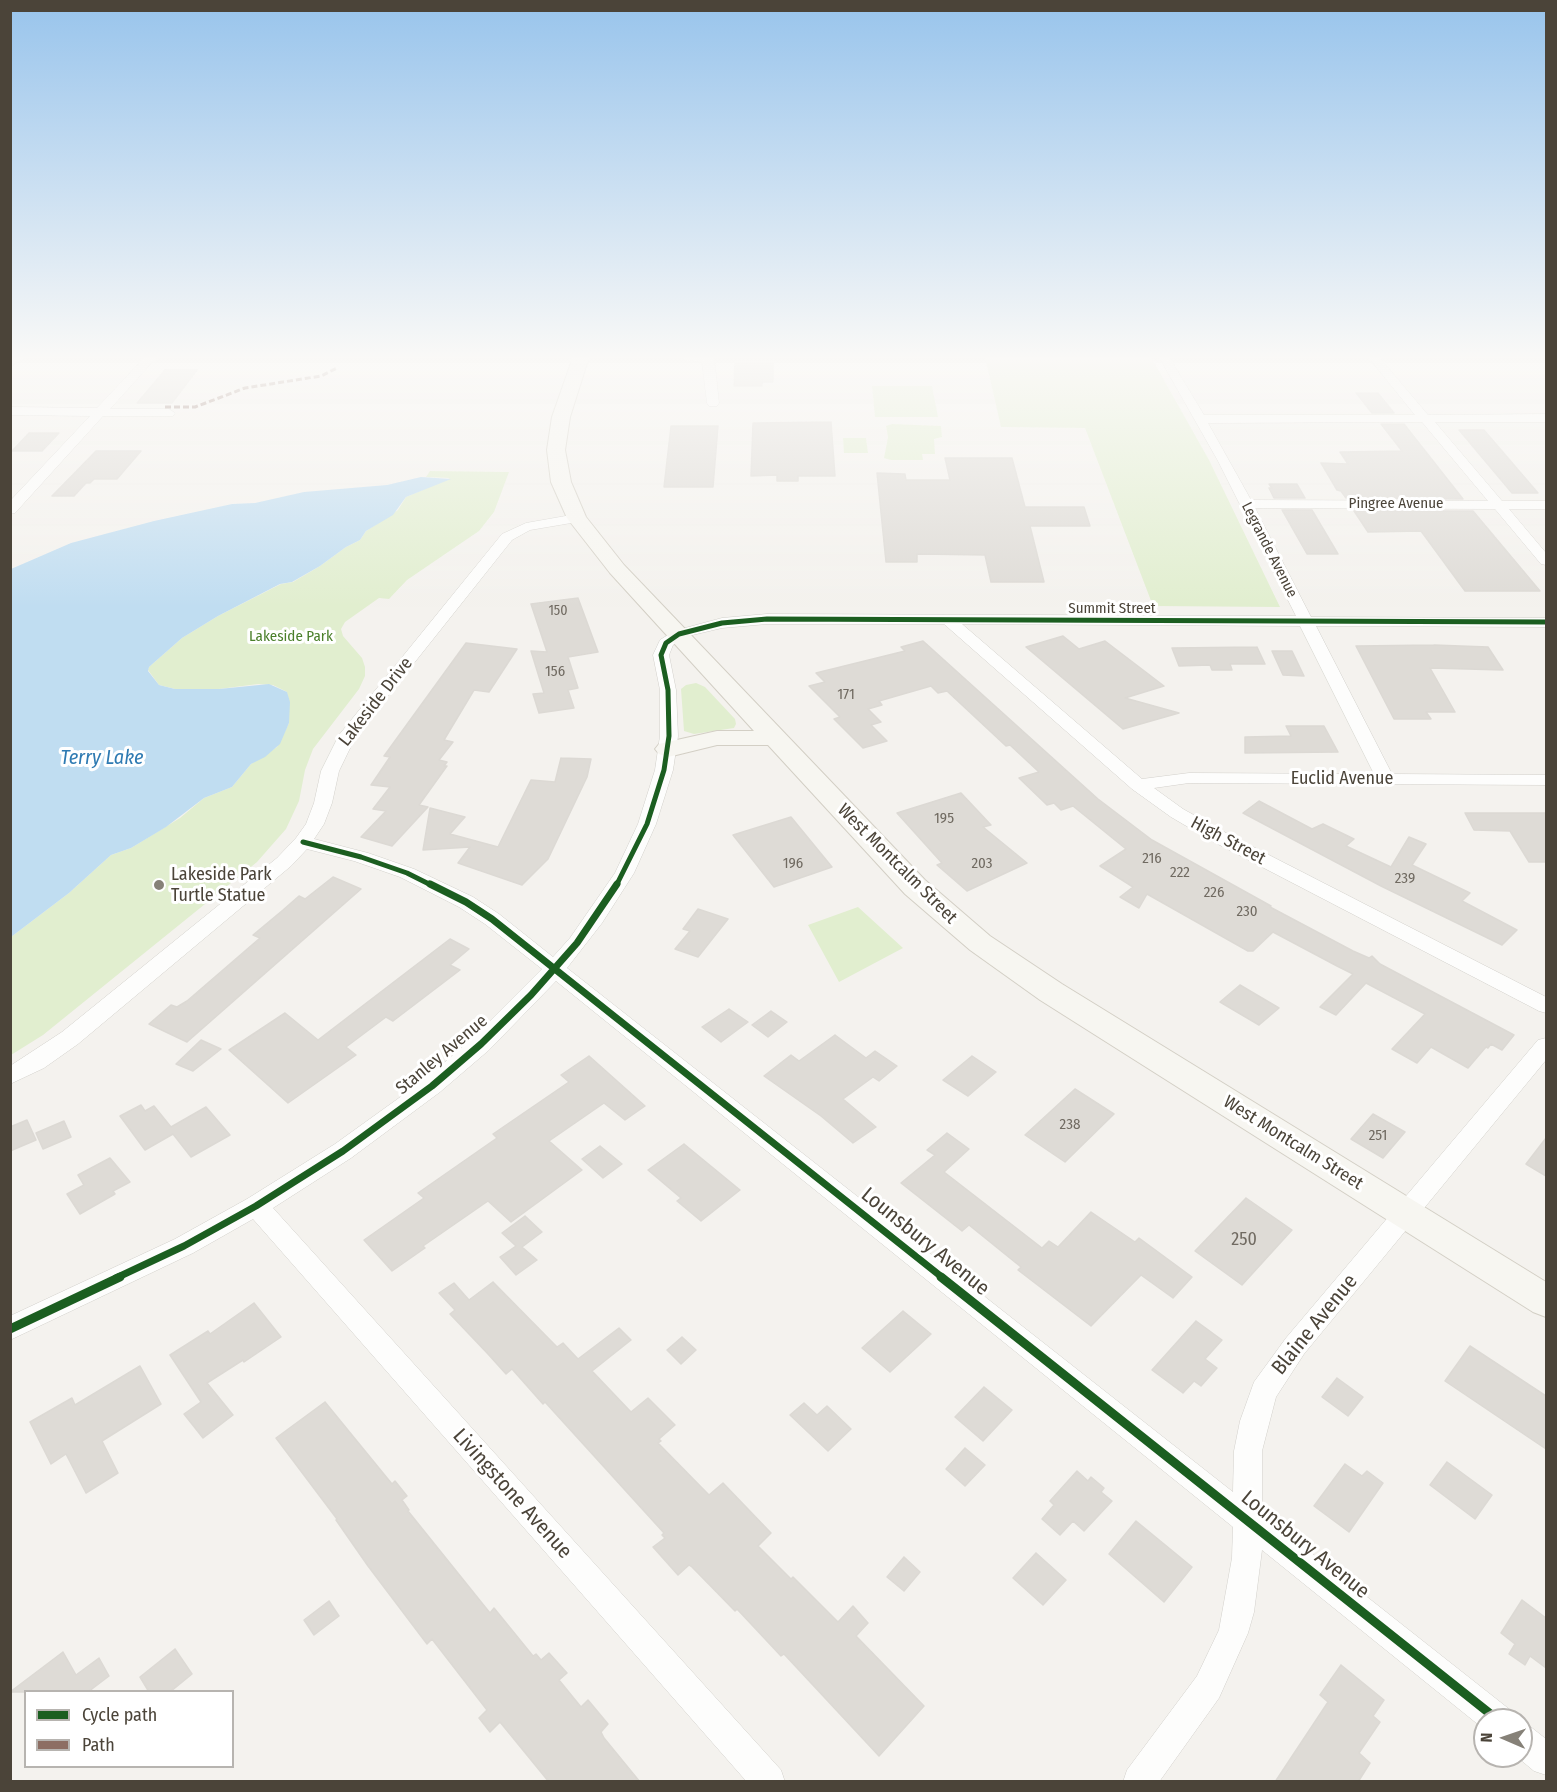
<!DOCTYPE html>
<style>
body{margin:0}
#map{position:relative;width:1557px;height:1792px;overflow:hidden;background:#f4f2ee;font-family:"Fira Sans Condensed",sans-serif}
canvas{display:block}
.frame{position:absolute;inset:0;border:12px solid #4b4439;pointer-events:none}
.legend{position:absolute;left:24px;top:1690px;width:210px;height:78px;box-sizing:border-box;background:#fff;border:2px solid #b7b4b0;margin:0;padding:8px 10px;list-style:none;font-size:18px;color:#4b4439}
.legend li{display:flex;align-items:center;gap:12px;height:30px}
.legend b{width:30px;border:2px solid #b7b4b0}
.north{position:absolute;left:1473px;top:1708px;width:60px;height:60px;box-sizing:border-box;background:#fff;border:2px solid #b7b4b0;border-radius:50%;rotate:272deg;font-size:16px;font-weight:700;line-height:24px;text-align:center;color:#4b4439}
.north::after{content:'';display:block;margin:auto;width:21px;height:27px;background:#868178;clip-path:polygon(50% 0,100% 100%,50% 72%,0 100%)}
</style>
<div id="map">
<canvas width="1557" height="1792"></canvas>
<div class="frame"></div>
<ul class="legend">
<li><b style="height:8px;background:#1b5e20"></b>Cycle path</li>
<li><b style="height:8px;background:#8d6e63"></b>Path</li>
</ul>
<div class="north">N</div>
</div>
<script>
const ctx = document.querySelector('canvas').getContext('2d');
ctx.lineJoin = 'round';
function paint(path, color) {
  ctx.fillStyle = color;
  ctx.fill(path, 'evenodd');
}
function poly(rows) {
  const path = new Path2D();
  for (const r of rows) {
    path.moveTo(r[0], r[1]);
    for (let i = 2; i < r.length; i += 2) path.lineTo(r[i], r[i + 1]);
  }
  return path;
}
function trace(path, color, width, dash) {
  ctx.strokeStyle = color;
  ctx.lineWidth = width;
  ctx.lineCap = dash ? 'butt' : 'round';
  ctx.setLineDash(dash || []);
  ctx.stroke(path);
}
function drawText(font, color, halo, rows, align = 'center') {
  ctx.font = font + ' "Fira Sans Condensed",sans-serif';
  ctx.lineWidth = 6;
  ctx.setLineDash([]);
  ctx.textBaseline = 'middle';
  ctx.strokeStyle = halo;
  ctx.fillStyle = color;
  for (const [text, x, y, turn = 0] of rows) {
    ctx.save();
    ctx.translate(x, y);
    ctx.rotate((+turn || 0) * Math.PI / 180);
    ctx.textAlign = isNaN(turn) ? turn : align;
    if (halo) ctx.strokeText(text, 0, 0);
    ctx.fillText(text, 0, 0);
    ctx.restore();
  }
}
paint(poly([
 [985,357,1151,357,1209,460,1280,607,1153,606,1085,428,1001,427],
 [872,386,932,386,938,417,875,417],
 [892,424,941,426,942,437,934,439,935,454,922,454,923,460,891,460,884,458,888,437,886,426],
 [843,438,866,438,868,453,844,453],
 [430,471,509,472,494,512,479,531,407,580,389,599,379,598,345,622,341,629,343,636,362,658,365,667,365,676,359,689,313,749,305,770,299,801,286,829,257,862,43,1035,11,1055,11,937,69,893,111,855,131,848,180,818,204,798,232,787,251,764,277,747,289,723,287,692,273,685,258,684,219,689,175,689,159,685,148,670,149,667,182,638,218,616,281,584,293,582,320,566,346,547,360,540,366,531,398,510,406,497,450,478,426,477],
 [696,683,705,687,735,719,736,724,734,728,694,734,684,731,681,689,686,685],
 [858,907,903,948,839,982,808,925]
]), '#e1eecf');
paint(poly([
 [421,477,451,479,406,497,393,515,366,531,360,540,346,547,320,566,292,582,280,584,218,616,182,638,149,667,148,671,159,685,175,689,219,689,269,684,287,692,290,702,289,723,280,744,265,757,251,764,232,787,204,798,166,827,131,848,111,855,69,893,11,937,11,569,71,543,154,521,232,504,255,503,304,492,387,485]
]), '#c0ddf1');
const building = poly([
 [735,362,773,362,773,382,762,382,762,386,734,386,735,362],
 [165,370,197,370,172,403,137,403,165,370],
 [1356,393,1378,393,1394,413,1372,413,1356,393],
 [831,422,835,476,798,476,798,481,777,481,777,475,751,476,753,423,831,422],
 [1381,424,1404,424,1463,499,1346,498,1341,491,1337,490,1321,463,1348,464,1340,452,1402,451,1381,424],
 [671,426,718,426,713,487,664,487,671,426],
 [1459,430,1484,430,1538,493,1512,493,1459,430],
 [29,433,59,433,42,451,12,451,29,433],
 [96,451,141,451,117,479,94,479,90,483,86,483,74,496,52,496,96,451],
 [945,458,1012,458,1025,507,1084,507,1090,526,1030,526,1044,582,991,582,985,555,917,554,917,562,886,562,877,473,905,474,906,480,950,480,945,458],
 [1269,484,1297,484,1305,498,1274,498,1269,488,1272,488,1269,484],
 [1282,510,1312,510,1338,554,1307,554,1282,510],
 [1354,511,1473,511,1540,591,1465,591,1421,531,1368,532,1354,511],
 [578,598,598,652,568,657,578,688,568,690,574,708,539,713,533,694,544,693,531,651,547,652,531,604,578,598],
 [1063,636,1079,649,1105,641,1164,686,1125,698,1179,713,1123,729,1026,647,1063,636],
 [923,641,1098,799,1152,840,1271,906,1270,907,1353,951,1369,958,1372,956,1380,964,1514,1035,1502,1050,1491,1044,1488,1048,1486,1047,1468,1068,1431,1047,1417,1063,1392,1049,1425,1014,1366,983,1336,1015,1320,1007,1353,974,1337,966,1273,932,1253,951,1248,951,1147,894,1139,908,1120,897,1133,887,1100,866,1126,849,1073,806,1061,810,1054,803,1047,805,1019,778,1039,772,1010,745,1006,746,947,691,938,693,931,686,879,701,882,705,868,709,881,722,871,725,887,741,863,748,834,719,840,717,809,686,825,682,816,673,905,651,901,647,923,641],
 [466,643,517,649,489,692,474,690,444,740,453,742,439,760,447,762,444,766,447,766,419,805,428,807,392,846,361,837,386,811,373,809,390,787,371,785,390,757,384,756,466,643],
 [1434,645,1488,647,1503,670,1430,668,1455,712,1426,712,1431,719,1394,719,1356,646,1434,645],
 [1257,647,1265,664,1230,664,1232,670,1212,670,1210,665,1179,666,1172,648,1257,647],
 [1272,651,1292,651,1304,676,1283,675,1272,651],
 [1286,726,1324,726,1338,752,1245,753,1245,737,1291,736,1286,726],
 [561,758,591,759,587,777,548,859,522,885,458,863,470,847,423,850,430,808,465,817,450,834,498,847,531,780,555,782,561,758],
 [961,793,991,825,983,827,1027,863,967,891,937,865,942,863,897,813,961,793],
 [1259,801,1312,829,1323,824,1354,839,1346,846,1391,867,1409,837,1426,844,1412,865,1470,893,1462,901,1517,930,1502,945,1381,886,1243,813,1259,801],
 [1465,813,1546,813,1546,862,1529,862,1510,831,1474,830,1465,813],
 [791,817,832,867,774,887,733,835,791,817],
 [333,877,361,889,187,1042,149,1024,171,1005,177,1007,187,1001,260,938,253,935,283,910,299,896,305,899,333,877],
 [698,909,728,919,698,957,675,949,690,931,683,929,698,909],
 [450,939,469,949,450,965,460,970,393,1021,386,1017,346,1047,356,1055,288,1103,229,1050,285,1013,318,1040,450,939],
 [1240,985,1279,1008,1259,1025,1220,1002,1240,985],
 [729,1009,748,1022,721,1042,702,1027,729,1009],
 [771,1011,787,1022,768,1037,752,1025,771,1011],
 [835,1035,866,1058,875,1051,897,1066,879,1081,873,1077,843,1099,876,1127,853,1143,821,1116,764,1076,791,1055,799,1061,835,1035],
 [201,1040,221,1049,193,1071,176,1064,201,1040],
 [589,1056,645,1106,625,1120,604,1103,549,1141,582,1170,511,1222,488,1201,423,1246,425,1248,392,1271,364,1240,424,1198,418,1193,497,1138,493,1134,569,1082,561,1075,589,1056],
 [972,1056,996,1072,968,1096,943,1080,972,1056],
 [1075,1089,1114,1114,1065,1162,1025,1135,1075,1089],
 [141,1105,145,1111,154,1106,171,1127,206,1107,230,1135,191,1157,173,1134,145,1150,120,1116,141,1105],
 [1373,1114,1405,1132,1383,1158,1351,1139,1373,1114],
 [27,1120,36,1140,10,1151,10,1127,27,1120],
 [64,1121,71,1137,43,1149,36,1133,64,1121],
 [947,1133,969,1149,944,1172,1042,1248,1049,1241,1058,1247,1091,1212,1135,1242,1139,1238,1192,1277,1173,1298,1141,1275,1091,1326,1018,1270,1021,1267,969,1225,962,1231,901,1183,935,1155,927,1150,947,1133],
 [1546,1138,1546,1176,1526,1164,1546,1138],
 [684,1144,740,1190,701,1221,677,1201,681,1198,648,1170,684,1144],
 [600,1146,622,1164,603,1178,582,1159,600,1146],
 [110,1158,130,1182,113,1191,115,1194,80,1214,67,1194,84,1185,78,1175,110,1158],
 [1246,1198,1292,1230,1242,1285,1195,1251,1246,1198],
 [525,1216,542,1232,522,1247,537,1260,516,1275,500,1257,516,1246,502,1233,525,1216],
 [493,1282,557,1347,563,1343,578,1359,619,1328,631,1340,592,1371,631,1412,648,1398,675,1425,659,1439,661,1441,658,1443,709,1495,723,1483,771,1533,758,1546,791,1579,793,1577,838,1622,853,1606,868,1623,856,1636,924,1706,879,1756,784,1654,781,1656,737,1609,735,1611,692,1567,689,1565,678,1575,653,1547,665,1538,662,1535,664,1533,545,1402,543,1404,512,1369,506,1374,488,1354,450,1314,455,1310,439,1293,454,1283,469,1300,493,1282],
 [254,1303,281,1337,244,1362,243,1360,207,1383,233,1415,203,1438,184,1414,201,1402,170,1355,208,1331,210,1334,254,1303],
 [903,1311,931,1334,890,1372,862,1348,903,1311],
 [1196,1321,1222,1340,1205,1359,1217,1368,1201,1386,1194,1381,1183,1393,1152,1370,1196,1321],
 [682,1337,696,1350,681,1364,667,1350,682,1337],
 [1470,1346,1546,1396,1546,1449,1445,1381,1470,1346],
 [140,1366,161,1404,102,1441,118,1473,86,1493,66,1454,51,1464,30,1422,72,1398,75,1405,140,1366],
 [1337,1378,1363,1397,1348,1416,1322,1397,1337,1378],
 [984,1387,1012,1410,983,1441,955,1417,984,1387],
 [325,1402,392,1484,395,1481,407,1496,402,1500,409,1510,408,1511,490,1613,494,1608,533,1656,536,1654,541,1660,549,1653,567,1673,559,1680,581,1707,588,1700,608,1724,601,1732,604,1738,640,1782,549,1782,500,1722,490,1732,479,1718,487,1710,432,1639,427,1644,368,1566,336,1520,337,1519,276,1438,325,1402],
 [804,1403,817,1415,827,1406,851,1429,828,1451,790,1415,804,1403],
 [965,1448,985,1465,965,1486,946,1469,965,1448],
 [1447,1462,1492,1495,1475,1519,1430,1485,1447,1462],
 [1345,1464,1362,1476,1367,1471,1383,1483,1349,1532,1314,1506,1345,1464],
 [1077,1471,1088,1481,1091,1477,1104,1488,1101,1492,1112,1501,1084,1531,1073,1521,1060,1535,1042,1519,1054,1505,1050,1501,1077,1471],
 [1136,1521,1192,1567,1164,1602,1109,1554,1136,1521],
 [1036,1553,1066,1580,1043,1605,1013,1578,1036,1553],
 [904,1557,920,1572,904,1591,887,1577,904,1557],
 [1522,1600,1546,1618,1546,1668,1530,1656,1525,1665,1509,1654,1515,1644,1501,1633,1522,1600],
 [329,1601,339,1616,314,1635,304,1620,329,1601],
 [175,1649,192,1674,170,1692,149,1692,140,1677,175,1649],
 [63,1652,76,1675,99,1658,109,1676,88,1692,10,1692,63,1652],
 [1341,1665,1384,1700,1373,1716,1380,1722,1359,1753,1370,1763,1358,1782,1275,1782,1328,1702,1320,1695,1341,1665]
]);
paint(building, '#dedbd6');
trace(building, '#dcd9d4', 1.5);
const minor = poly([
 [12,357,25,357,10,367,12,357],
 [145,357,157,357,110,409,169,409,175,413,173,416,103,416,15,513,10,514,10,501,90,416,10,415,10,407,97,408,145,357],
 [682,357,714,357,719,403,717,406,709,406,707,403,702,362,688,360,682,357],
 [1159,357,1169,357,1204,415,1415,415,1368,357,1379,357,1428,415,1546,414,1546,422,1435,422,1502,501,1546,501,1546,509,1509,509,1546,553,1546,565,1541,564,1495,509,1255,508,1311,617,1546,618,1546,627,1316,626,1392,774,1546,775,1546,785,1189,783,1154,788,1183,809,1226,833,1546,997,1546,1013,1539,1011,1212,841,1171,817,1132,789,944,624,767,624,722,628,684,637,673,645,669,655,676,690,678,736,673,770,656,824,634,873,602,923,567,968,1233,1492,1234,1451,1240,1421,1254,1382,1286,1338,1538,1040,1546,1038,1546,1060,1304,1354,1276,1397,1262,1451,1262,1514,1509,1709,1514,1720,1485,1720,1485,1730,1262,1550,1254,1612,1248,1633,1219,1698,1159,1782,1123,1782,1127,1770,1197,1676,1219,1630,1232,1558,1233,1527,556,981,489,1050,440,1092,351,1158,273,1208,781,1770,785,1782,747,1782,253,1219,193,1253,10,1340,10,1316,175,1239,247,1199,335,1144,424,1080,473,1038,542,969,485,924,459,907,400,877,354,861,307,849,291,866,78,1044,44,1068,10,1084,10,1066,62,1032,277,858,296,838,306,824,314,803,321,771,339,735,502,534,526,523,577,514,584,518,577,522,530,530,512,540,356,736,339,771,332,803,324,824,314,839,368,853,414,869,473,897,499,914,553,957,570,938,615,873,638,824,655,770,660,736,660,690,653,655,660,640,674,631,722,618,767,614,1296,616,1218,461,1159,357],
 [1422,422,1488,501,1251,500,1208,423,1422,422],
 [962,624,1300,626,1374,774,1189,773,1142,779,962,624],
 [1521,1723,1532,1728,1546,1739,1546,1775,1534,1771,1516,1756,1521,1756,1521,1723]
]);
const secondary = poly([
 [573,357,589,357,570,417,565,450,571,482,586,517,624,565,925,880,990,936,1062,984,1546,1282,1546,1317,1533,1312,1040,1000,970,950,905,894,768,745,717,745,668,757,659,754,655,749,659,744,717,731,754,731,610,573,567,518,551,482,547,450,552,417,573,357]
]);
trace(minor, '#d2d0cb', 1);
trace(secondary, '#d3cfc5', 2);
paint(minor, '#fdfdfc');
paint(secondary, '#f7f6f1');
trace(poly([
 [165,407,195,407,245,388,321,376,337,368]
]), '#8d6e63', 3, [6, 3]);
trace(poly([
 [303,842,361,857,407,873,433,886],
 [616,886,647,824,664,770,669,736,668,690,661,655,666,643,679,634,722,623,767,619,1546,622]
]), '#1b5e20', 5);
trace(poly([
 [430,884,466,902,492,919,943,1278],
 [116,1278,184,1246,256,1206,343,1151,432,1086,481,1044,531,995,577,943,617,884]
]), '#1b5e20', 7);
trace(poly([
 [941,1277,1498,1720],
 [10,1329,120,1277]
]), '#1b5e20', 9);
const sky = ctx.createLinearGradient(0, 0, 0, 607);
sky.addColorStop(0, '#98c4ec');
sky.addColorStop(0.59, '#faf9f7');
sky.addColorStop(1, '#faf9f700');
ctx.fillStyle = sky;
ctx.fillRect(0, 0, 1557, 607);
for (const [x, y, r, color] of [
 [159,885,6,"#868178"]
]) {
  const dot = new Path2D();
  dot.arc(x, y, r, 0, 2 * Math.PI);
  ctx.fillStyle = color;
  ctx.fill(dot);
  trace(dot, '#fff', 2);
}
drawText('14px', '#706a61', null, [
 ["150",558,611]
]);
drawText('15px', '#4b4439', '#fff', [
 ["Pingree Avenue",1396,504],
 ["Legrande Avenue",1269,550,63],
 ["Summit Street",1112,609]
]);
drawText('15px', '#4a7f2a', '#fff', [
 ["Lakeside Park",291,637]
]);
drawText('15px', '#706a61', null, [
 ["156",555,672],
 ["171",846,695],
 ["195",944,819],
 ["216",1152,859],
 ["196",793,864],
 ["203",982,864],
 ["222",1180,873],
 ["239",1405,879],
 ["226",1214,893],
 ["230",1247,912],
 ["238",1070,1125],
 ["251",1378,1136]
]);
drawText('18px', '#4b4439', '#fff', [
 ["Lakeside Drive",376,702,-52],
 ["Euclid Avenue",1342,779],
 ["High Street",1228,841,28],
 ["West Montcalm Street",897,864,45],
 ["Stanley Avenue",442,1055,-40],
 ["West Montcalm Street",1293,1143,32]
]);
drawText('18px', '#4b4439', '#fff', [
 ["Lakeside Park",171,875],
 ["Turtle Statue",171,896]
], 'left');
drawText('18px', '#706a61', null, [
 ["250",1244,1240]
]);
drawText('italic 20px', '#2e7ab2', '#fff', [
 ["Terry Lake",102,758]
]);
drawText('21px', '#4b4439', '#fff', [
 ["Lounsbury Avenue",925,1242,39],
 ["Blaine Avenue",1315,1325,-51],
 ["Livingstone Avenue",512,1494,48],
 ["Lounsbury Avenue",1305,1545,39]
]);
</script>
